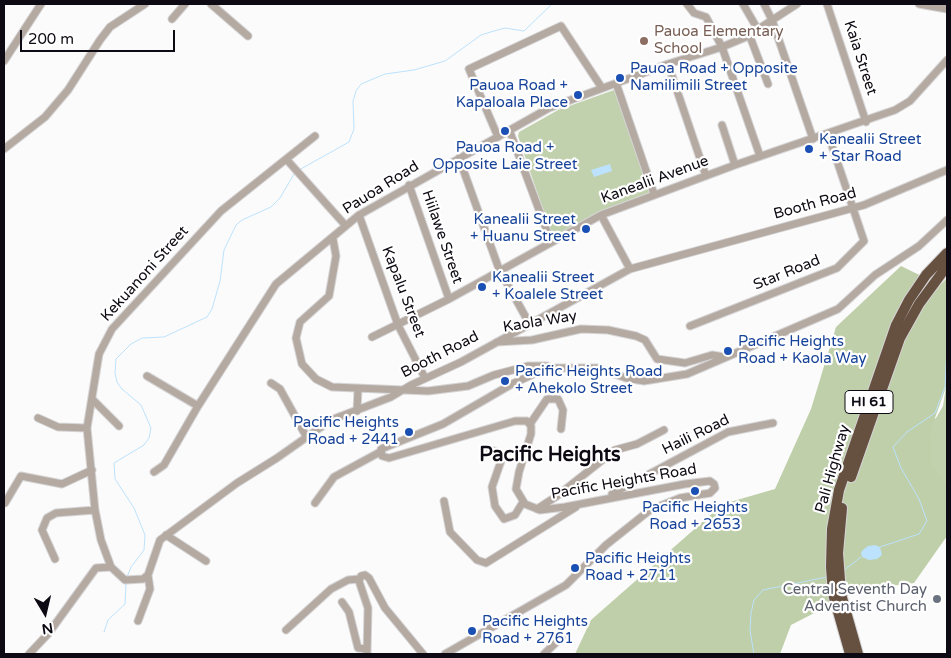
<!DOCTYPE html>
<style>
body{margin:0}
#map{position:relative;width:951px;height:658px;overflow:hidden;background:#fbfbfb;font-family:"Varela Round",sans-serif}
canvas{display:block}
.frame{position:absolute;inset:0;border:5px solid #0e0a13;pointer-events:none}
.north{position:absolute;left:20px;top:588px;width:50px;height:50px;-webkit-text-stroke:4px #fff;paint-order:stroke;rotate:171deg;font-size:14px;font-weight:700;line-height:20px;text-align:center;color:#0e0a13}
.north::after{content:'';display:block;margin:auto;width:18px;height:22px;background:#0e0a13;clip-path:polygon(50% 0,100% 100%,50% 72%,0 100%)}
.scale{position:absolute;left:20px;top:30px;width:155px;height:22px;box-sizing:border-box;border:2px solid #0e0a13;border-top:0;padding-left:6px;font-size:15px;line-height:18px;white-space:nowrap;color:#0e0a13;-webkit-text-stroke:4px #fff;paint-order:stroke}
</style>
<div id="map">
<canvas width="951" height="658"></canvas>
<div class="frame"></div>
<div class="north">N</div>
<div class="scale">200 m</div>
</div>
<script>
const ctx = document.querySelector('canvas').getContext('2d');
ctx.lineJoin = 'round';
function paint(path, color) {
  ctx.fillStyle = color;
  ctx.fill(path, 'evenodd');
}
function poly(rows) {
  const path = new Path2D();
  for (const r of rows) {
    path.moveTo(r[0], r[1]);
    for (let i = 2; i < r.length; i += 2) path.lineTo(r[i], r[i + 1]);
  }
  return path;
}
function trace(path, color, width, dash) {
  ctx.strokeStyle = color;
  ctx.lineWidth = width;
  ctx.lineCap = dash ? 'butt' : 'round';
  ctx.setLineDash(dash || []);
  ctx.stroke(path);
}
function drawText(font, color, halo, rows, align = 'center') {
  ctx.font = font + ' "Varela Round",sans-serif';
  ctx.lineWidth = 4.5;
  ctx.setLineDash([]);
  ctx.textBaseline = 'middle';
  ctx.strokeStyle = halo;
  ctx.fillStyle = color;
  for (const [text, x, y, turn = 0] of rows) {
    ctx.save();
    ctx.translate(x, y);
    ctx.rotate((+turn || 0) * Math.PI / 180);
    ctx.textAlign = isNaN(turn) ? turn : align;
    if (halo) ctx.strokeText(text, 0, 0);
    ctx.fillText(text, 0, 0);
    ctx.restore();
  }
}
paint(poly([
 [614,90,616,91,652,193,556,237,552,236,518,136,519,132,558,110],
 [947,380,947,488,904,441,936,418,943,406]
]), '#c2d1ad');
paint(poly([
 [901,266,940,285,947,278,947,384,930,432,931,464,947,486,947,536,914,583,859,590,791,625,780,654,575,654,591,620,723,504,775,489,811,409,836,327]
]), '#bfcfa9');
paint(poly([
 [610,164,612,171,594,177,591,170],
 [875,545,880,547,882,555,877,559,869,560,862,557,861,552,864,549,868,546]
]), '#bce2fd');
trace(poly([
 [299,170,349,142,354,129,353,101,356,91,361,84,385,74,414,70,445,61,481,35,494,31,505,28,524,31,552,4],
 [880,547,919,534,927,521,919,499,901,468,893,447,907,432,935,413,945,387,947,345],
 [844,570,861,557],
 [127,577,131,567,144,550,145,535,134,508,115,479,114,463,144,445,149,438,151,428,141,405,122,389,117,382,115,373,116,359,131,344,142,338,164,337,207,317,212,309,220,281,224,250,236,225,242,220,271,207,280,198,294,174],
 [104,632,108,620,125,604,126,584],
 [754,654,750,631,751,613,754,600,763,590,827,577]
]), '#bce2fd', 1);
const minor = poly([
 [211,4,248,36],
 [687,4,694,13,706,17,722,47,760,156],
 [743,4,757,28],
 [764,4,772,20,813,139],
 [827,4,866,122],
 [919,4,947,9],
 [172,19,185,4],
 [749,34,768,84],
 [4,61,41,4],
 [668,64,706,176],
 [616,83,654,194],
 [722,125,735,165],
 [510,132,551,242],
 [498,137,469,69,561,26,602,88],
 [4,149,45,117,68,90,100,40,110,27,145,4],
 [459,158,499,269,529,323],
 [287,160,346,226],
 [409,185,449,299],
 [359,215,398,325,425,378],
 [601,215,630,269],
 [333,239,336,256,329,296,300,322,296,338,302,364,316,379,332,387,428,391,468,386,494,375,528,366,547,366],
 [690,326,837,268,864,241,828,134],
 [372,337,449,299,601,215,735,165,895,110,910,101,947,60],
 [497,342,532,340,581,329,608,330,636,336,645,340,657,359,685,363,712,355,724,357],
 [147,376,198,406],
 [271,383,280,389,306,436],
 [92,399,119,426],
 [357,411,358,389],
 [38,418,58,427,87,428],
 [530,424,547,399,558,399,563,410,561,429],
 [488,449,499,453,501,461,492,487,495,506,504,519,515,515,523,502],
 [154,472,164,465,198,406,276,284,359,215,549,108,668,64,722,47,746,37,797,4],
 [612,494,728,432,773,423],
 [444,501,450,532,477,560,486,563,576,507],
 [5,503,21,476,62,484,92,470],
 [315,503,334,477,380,452],
 [537,509,557,496,615,450,637,444,664,430],
 [166,535,206,561],
 [55,559,42,530,47,518,56,513,95,510],
 [111,567,101,540,95,510,87,428,99,354,112,329,221,211,315,136],
 [342,602,349,612,358,648,367,649],
 [138,621,150,589,148,575],
 [286,630,331,589,348,580,359,579],
 [29,654,48,634,96,568,111,567,125,580,143,579,148,575,160,540,237,483,277,458,331,420,391,397,411,385,461,362,630,269,864,205,947,170],
 [367,654,368,608,359,581,361,576,365,575,369,578,385,608,423,654],
 [445,654,566,585,606,545,650,510,680,498,710,493,715,488,714,484,710,481,685,484,565,507,540,510,525,504,516,489,519,472,531,434,531,426,527,421,515,421,389,458,382,456,381,449,443,424,512,384,547,368,598,368,626,378,644,381,687,374,838,309,875,275,919,246,947,220],
 [544,654,562,637]
]);
const highway = poly([
 [851,477,900,338,919,304,947,266],
 [842,508,838,553,841,594,858,654],
 [850,654,833,594,831,567,832,529,839,490,896,325,909,300,926,275,947,253]
]);
trace(minor, '#d5d4d6', 9);
trace(highway, '#d5d4d6', 12);
trace(minor, '#b5aaa2', 7);
trace(highway, '#665040', 10);
for (const [x, y, r, color] of [
 [644,41,5,"#8d6e63"],
 [620,78,5,"#1a4fb4"],
 [578,95,5,"#1a4fb4"],
 [505,131,5,"#1a4fb4"],
 [809,149,5,"#1a4fb4"],
 [586,229,5,"#1a4fb4"],
 [482,287,5,"#1a4fb4"],
 [728,351,5,"#1a4fb4"],
 [505,381,5,"#1a4fb4"],
 [409,432,5,"#1a4fb4"],
 [695,491,5,"#1a4fb4"],
 [575,568,5,"#1a4fb4"],
 [937,599,5,"#6b7280"],
 [472,631,5,"#1a4fb4"]
]) {
  const dot = new Path2D();
  dot.arc(x, y, r, 0, 2 * Math.PI);
  ctx.fillStyle = color;
  ctx.fill(dot);
  trace(dot, '#fff', 2);
}
for (const [x, y, w] of [
 [869,402,48]
]) {
  const box = new Path2D();
  box.roundRect(x - w / 2, y - 11.5, w, 23, 4);
  ctx.fillStyle = '#fff';
  ctx.fill(box);
  trace(box, '#0e0a13', 1);
}
drawText('bold 14px', '#0e0a13', null, [
 ["HI 61",869,402]
]);
drawText('15px', '#785e54', '#fff', [
 ["Pauoa Elementary",654,32],
 ["School",654,49]
], 'left');
drawText('15px', '#0e0a13', '#fff', [
 ["Kaia Street",860,58,72],
 ["Kanealii Avenue",655,180,-20],
 ["Pauoa Road",381,188,-32],
 ["Booth Road",815,204,-15],
 ["Hiilawe Street",442,237,71],
 ["Star Road",787,273,-22],
 ["Kekuanoni Street",145,274,-48],
 ["Kapalu Street",403,292,69],
 ["Kaola Way",540,322,-9],
 ["Booth Road",440,355,-27],
 ["Haili Road",696,435,-26],
 ["Pali Highway",833,469,-74],
 ["Pacific Heights Road",624,482,-10]
]);
drawText('15px', '#164399', '#fff', [
 ["Pauoa Road + Opposite",630,69],
 ["Namilimili Street",630,86],
 ["Pauoa Road +",568,86,"right"],
 ["Kapaloala Place",568,103,"right"],
 ["Kanealii Street",819,140],
 ["+ Star Road",819,157],
 ["Pauoa Road +",505,148,"center"],
 ["Opposite Laie Street",505,165,"center"],
 ["Kanealii Street",576,220,"right"],
 ["+ Huanu Street",576,237,"right"],
 ["Kanealii Street",492,278],
 ["+ Koalele Street",492,295],
 ["Pacific Heights",738,342],
 ["Road + Kaola Way",738,359],
 ["Pacific Heights Road",515,372],
 ["+ Ahekolo Street",515,389],
 ["Pacific Heights",399,423,"right"],
 ["Road + 2441",399,440,"right"],
 ["Pacific Heights",695,508,"center"],
 ["Road + 2653",695,525,"center"],
 ["Pacific Heights",585,559],
 ["Road + 2711",585,576],
 ["Pacific Heights",482,622],
 ["Road + 2761",482,639]
], 'left');
drawText('15px', '#5b616d', '#fff', [
 ["Central Seventh Day",927,590],
 ["Adventist Church",927,607]
], 'right');
drawText('bold 20px', '#0e0a13', '#fff', [
 ["Pacific Heights",550,456]
]);
</script>
